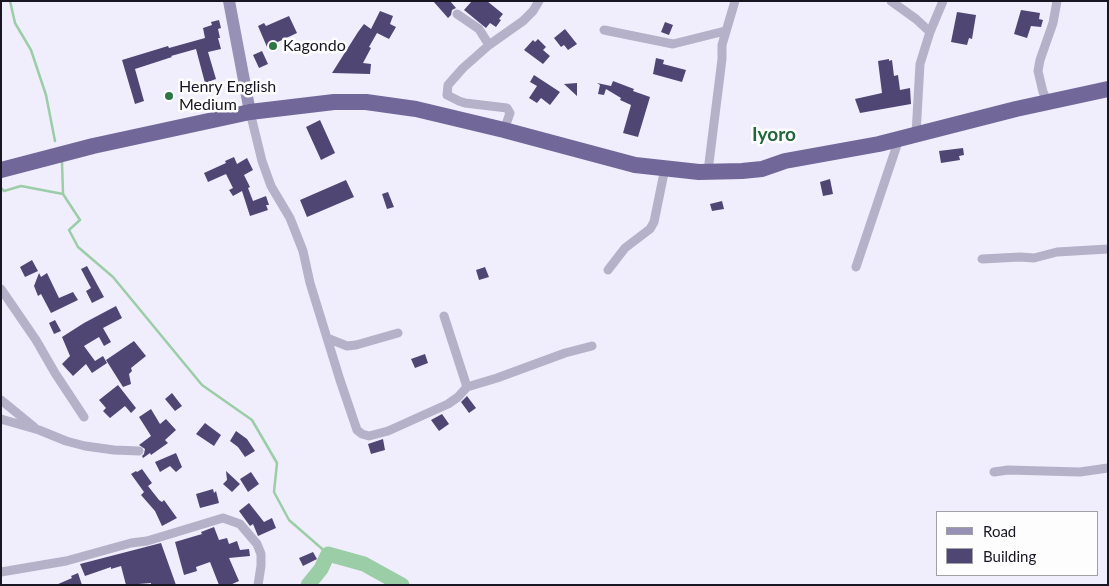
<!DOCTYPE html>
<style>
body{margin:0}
#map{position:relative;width:1109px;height:586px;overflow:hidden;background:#f0eefc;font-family:Lato,sans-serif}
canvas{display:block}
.frame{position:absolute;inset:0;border:2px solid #181622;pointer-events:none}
.legend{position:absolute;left:936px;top:511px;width:162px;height:65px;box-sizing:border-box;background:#fdfdfd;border:1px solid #a1a1a5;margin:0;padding:6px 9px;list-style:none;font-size:15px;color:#181622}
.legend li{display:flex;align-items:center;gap:10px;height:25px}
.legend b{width:25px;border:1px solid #a1a1a5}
</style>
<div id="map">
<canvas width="1109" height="586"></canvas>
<div class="frame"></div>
<ul class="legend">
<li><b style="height:6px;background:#9792b5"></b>Road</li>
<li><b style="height:14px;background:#4f4674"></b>Building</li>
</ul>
</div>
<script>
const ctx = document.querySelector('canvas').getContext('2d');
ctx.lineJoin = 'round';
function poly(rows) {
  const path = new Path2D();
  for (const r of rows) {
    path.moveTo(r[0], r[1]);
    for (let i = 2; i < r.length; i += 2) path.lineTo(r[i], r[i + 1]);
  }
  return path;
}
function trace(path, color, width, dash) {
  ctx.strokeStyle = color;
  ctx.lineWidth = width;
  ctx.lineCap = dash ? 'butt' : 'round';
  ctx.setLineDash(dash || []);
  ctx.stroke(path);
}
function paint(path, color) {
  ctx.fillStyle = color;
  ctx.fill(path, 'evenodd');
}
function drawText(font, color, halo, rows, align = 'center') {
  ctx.font = font + ' Lato,sans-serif';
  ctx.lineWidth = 5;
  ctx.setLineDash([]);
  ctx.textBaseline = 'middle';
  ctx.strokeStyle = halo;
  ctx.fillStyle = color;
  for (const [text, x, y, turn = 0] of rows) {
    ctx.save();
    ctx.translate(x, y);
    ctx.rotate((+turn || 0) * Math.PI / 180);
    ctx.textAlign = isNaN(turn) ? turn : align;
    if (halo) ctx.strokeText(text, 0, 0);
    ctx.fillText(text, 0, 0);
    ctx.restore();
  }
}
trace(poly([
 [10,1,15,23,31,50,46,95,55,141],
 [62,162,63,194,80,220,69,230,78,247,113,277,202,385,252,420,277,463,274,492,289,520,328,554],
 [1,188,4,191,21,186,63,194]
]), '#9bcda6', 2.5);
trace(poly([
 [308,585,321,569,328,554,364,564,402,585]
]), '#9bcda6', 15);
paint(poly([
 [433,1,450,1,456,8,452,10,451,15,448,18],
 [472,1,487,1,503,14,499,19,501,20,496,27,490,23,486,28,464,10],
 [1021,10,1040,13,1039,19,1043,20,1041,27,1031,26,1027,38,1014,34],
 [380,11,393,16,390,24,396,27,389,39,377,33,369,47,371,48,363,63,371,64,370,74,332,73,358,32,364,24,371,29],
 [957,12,976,15,972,39,969,38,967,45,951,42],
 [289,16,297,33,267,47,258,26,264,23,266,26],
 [219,20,221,28,218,29,220,38,218,38,221,49,208,52,216,79,205,83,196,49,171,56,172,57,135,69,144,101,135,104,122,60,168,46,169,48,205,38,203,28,212,25,211,22],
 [665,22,673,25,669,35,661,32],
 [565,29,577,44,568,50,564,45,561,47,554,38],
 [538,39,546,47,543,50,550,56,543,64,524,50,533,40,535,42],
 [262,51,268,64,259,68,253,55],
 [656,58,664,60,663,64,686,70,682,82,653,74],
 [889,59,889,61,892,60,894,76,898,75,900,90,910,88,911,104,860,113,855,99,882,93,878,61],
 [534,75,560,92,550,105,541,98,537,103,529,98,537,86,530,82],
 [613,81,634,89,633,91,650,97,638,137,623,133,631,105,620,100,621,98,606,89,604,95,598,94,600,85,597,83,611,86],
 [577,83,577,96,564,84],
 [320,120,335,153,321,160,306,127],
 [963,148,964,155,959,156,960,160,941,163,939,151],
 [234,157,237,164,247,158,253,170,244,175,250,187,248,188,253,201,266,196,269,205,266,205,268,210,250,216,242,191,233,196,229,190,233,188,226,174,208,182,204,173,226,163,225,161],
 [830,179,833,194,823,196,820,182],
 [346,180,354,197,307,217,300,200],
 [388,192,394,207,387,209,382,194],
 [722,201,724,209,712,211,710,204],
 [32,260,38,271,25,277,20,267],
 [87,266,104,297,92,303,86,291,91,288,81,269],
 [485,267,489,277,479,280,476,270],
 [39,273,41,277,47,273,59,298,73,292,78,300,51,313,41,294,38,296,34,286],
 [116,306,122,318,103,328,111,342,104,346,99,337,84,346,95,361,103,356,107,363,92,373,86,364,73,376,62,364,70,356,62,337,84,323],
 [55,320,61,331,54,334,49,323],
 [134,341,146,356,131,368,132,371,129,374,131,384,123,387,106,360],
 [425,354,428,363,415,368,411,359],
 [118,385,136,408,131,413,125,406,110,418,103,411,106,408,99,400],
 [172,393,182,406,175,411,165,399],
 [467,396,476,408,469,413,461,402],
 [151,409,160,424,166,419,176,430,165,440,168,443,151,455,150,453,143,458,142,456,144,454,145,449,139,445,151,436,139,417],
 [442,414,449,424,439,431,431,420],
 [205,423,221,435,214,446,196,434],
 [236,431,247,439,255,451,245,457,238,447,230,441],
 [383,439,385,450,371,454,368,444],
 [176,453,182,467,176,472,170,466,160,472,155,462],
 [142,469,152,483,148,486,159,500,162,502,164,500,177,518,162,526,155,511,141,495,144,492,131,474,136,471,137,472],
 [226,471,240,484,232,492,223,484,227,480],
 [251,472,259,484,248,492,240,479],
 [213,489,214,493,216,491,219,503,200,508,196,494],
 [249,503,264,522,272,518,276,528,258,536,253,524,250,526,239,511],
 [214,527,219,540,227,538,229,544,237,541,240,550,249,549,250,556,229,558,239,581,230,585,219,585,210,562,196,567,197,571,184,575,175,542,202,534,201,532],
 [161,543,176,585,151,585,151,583,126,585,121,566,111,569,111,567,85,576,80,564],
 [313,552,317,559,303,566,299,558],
 [78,573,82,585,56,585,72,578,71,576]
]), '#4f4674');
trace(poly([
 [891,1,916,19,930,32],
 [457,14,479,29,489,45],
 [604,30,673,44,725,31],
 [1048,102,1043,92,1038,71,1040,60,1053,23,1057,1],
 [250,112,262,161,271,186,290,218,303,251,310,283,340,380,357,430,362,434,369,436,388,431,448,404,458,397,467,387,497,378,565,353,592,346],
 [504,130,510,113,507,108,465,103,459,101,447,95,448,85,463,68,489,45,523,21,533,11,539,1],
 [916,134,920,64,930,32,943,1],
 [708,171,722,59,722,45,735,1],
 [982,259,1020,257,1034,258,1057,252,1108,249],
 [856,267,899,139],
 [608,270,625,248,650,229,654,222,665,168],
 [1,289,36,340,55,373,84,417],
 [444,316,467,387],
 [327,338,347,346,356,345,398,333],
 [1,400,34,427],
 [1,419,39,430,66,441,85,446,114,450,139,451],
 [994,472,1008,470,1080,472,1108,468],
 [1,572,66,561,131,543,147,541,223,518,240,524,257,544,261,554,261,566,258,585]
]), '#b4b1c9', 9);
trace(poly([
 [229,1,250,112]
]), '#9792b5', 12);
trace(poly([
 [1,170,93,146,250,112,334,102,366,102,416,109,504,130,635,165,699,172,742,171,762,169,785,161,879,144,1016,109,1108,89]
]), '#716899', 16);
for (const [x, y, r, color] of [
 [273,46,5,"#2c7644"],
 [169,96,5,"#2c7644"]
]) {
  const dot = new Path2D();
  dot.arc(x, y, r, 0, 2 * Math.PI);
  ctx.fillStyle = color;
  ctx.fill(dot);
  trace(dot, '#fdfdfd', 2);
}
drawText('16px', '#181622', '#fdfdfd', [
 ["Kagondo",283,46],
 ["Henry English",179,87],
 ["Medium",179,105]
], 'left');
drawText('bold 19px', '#226639', '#fdfdfd', [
 ["Iyoro",774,135]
]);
</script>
